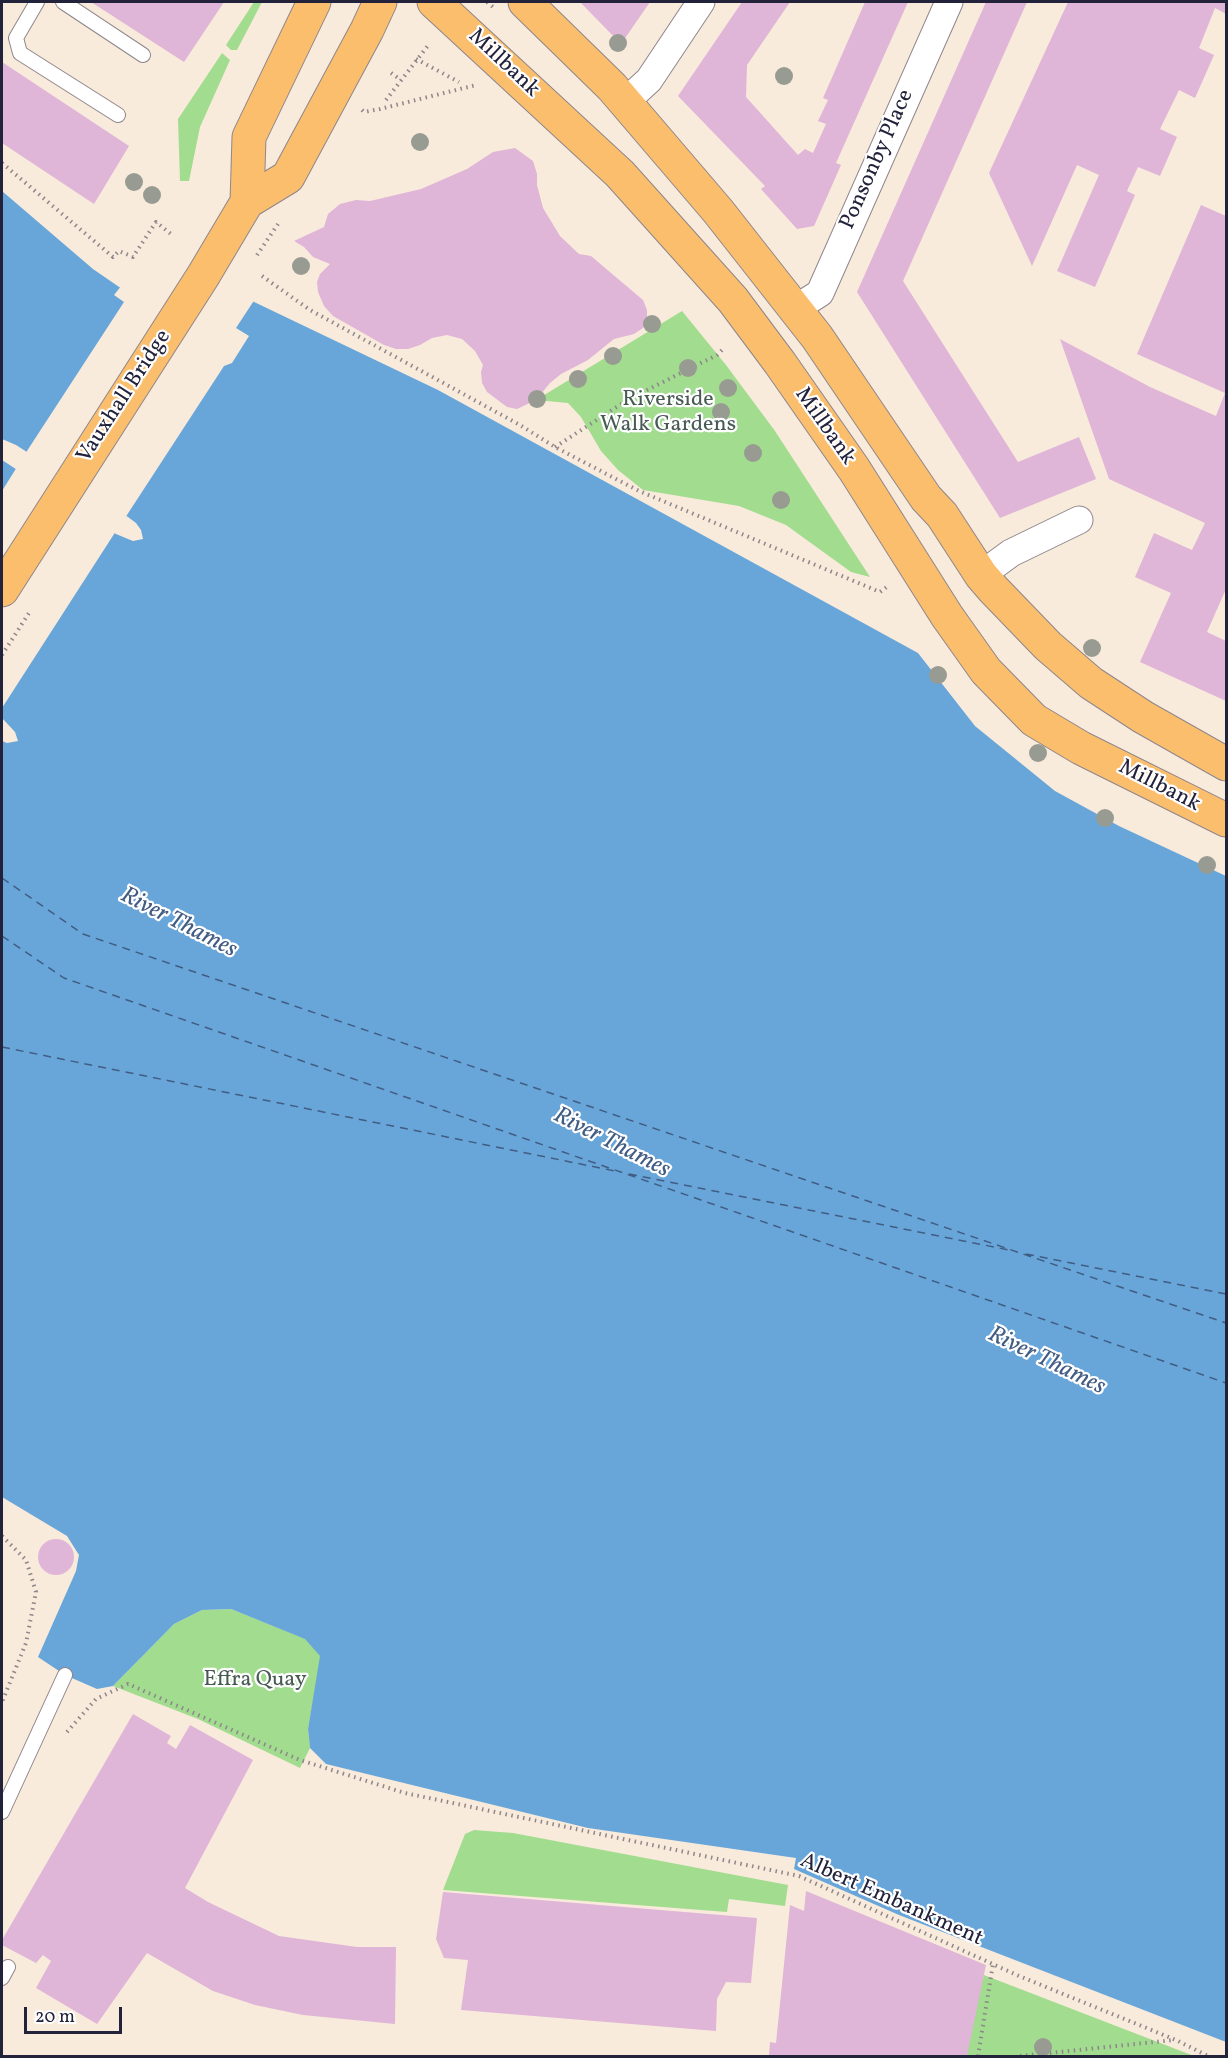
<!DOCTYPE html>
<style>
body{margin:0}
#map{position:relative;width:1228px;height:2058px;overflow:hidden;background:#f9ebdb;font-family:Vollkorn,serif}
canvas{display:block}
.frame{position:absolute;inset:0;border:3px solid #22223b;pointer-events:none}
.scale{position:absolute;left:24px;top:2007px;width:98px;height:27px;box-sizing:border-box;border:3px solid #22223b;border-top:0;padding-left:8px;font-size:18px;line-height:21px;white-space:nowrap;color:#22223b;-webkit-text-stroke:4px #fff;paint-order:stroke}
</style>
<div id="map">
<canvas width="1228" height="2058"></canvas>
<div class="frame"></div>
<div class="scale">20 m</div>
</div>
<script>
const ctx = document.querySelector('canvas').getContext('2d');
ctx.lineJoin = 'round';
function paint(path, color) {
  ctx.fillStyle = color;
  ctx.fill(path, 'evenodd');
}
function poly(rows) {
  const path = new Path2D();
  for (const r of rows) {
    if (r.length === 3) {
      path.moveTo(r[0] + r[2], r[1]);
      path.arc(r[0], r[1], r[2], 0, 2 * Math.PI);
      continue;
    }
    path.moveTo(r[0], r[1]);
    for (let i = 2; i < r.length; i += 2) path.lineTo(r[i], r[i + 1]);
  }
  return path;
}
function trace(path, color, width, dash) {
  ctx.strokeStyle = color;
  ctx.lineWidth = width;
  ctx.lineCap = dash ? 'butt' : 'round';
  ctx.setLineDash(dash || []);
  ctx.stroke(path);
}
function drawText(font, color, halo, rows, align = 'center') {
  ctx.font = font + ' Vollkorn,serif';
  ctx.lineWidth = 4.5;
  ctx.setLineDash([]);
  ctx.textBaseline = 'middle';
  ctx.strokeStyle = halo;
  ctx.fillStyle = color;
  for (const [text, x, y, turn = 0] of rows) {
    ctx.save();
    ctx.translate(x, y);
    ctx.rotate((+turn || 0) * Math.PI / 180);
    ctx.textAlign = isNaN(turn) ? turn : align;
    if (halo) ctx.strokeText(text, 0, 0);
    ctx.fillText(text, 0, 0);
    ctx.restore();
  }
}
paint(poly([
 [254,2,262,2,237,50,231,50,226,45],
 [222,53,230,60,200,127,189,181,180,181,178,119],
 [682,311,726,365,775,431,870,577,851,572,786,525,739,506,643,490,618,470,601,451,581,417,568,403,536,400],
 [231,1609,306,1639,321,1656,308,1729,310,1748,300,1768,198,1719,113,1686,174,1624,202,1610],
 [474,1830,513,1833,788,1885,785,1906,729,1899,727,1912,443,1890,465,1834],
 [984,1975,1098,2019,1194,2056,961,2056]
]), '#a1dc8f');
paint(poly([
 [2,191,93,269,215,353,250,300,438,390,918,653,975,726,1055,791,1119,826,1226,876,1226,2042,899,1915,794,1869,796,1858,588,1828,326,1764,310,1748,308,1729,320,1656,305,1639,231,1609,202,1610,174,1624,113,1686,97,1689,65,1675,38,1657,76,1571,79,1555,67,1536,2,1497,2,741,7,743,18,741,15,732,2,718,2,460,116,534,133,541,143,539,141,530,136,523,128,517,16,445,2,439]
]), '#68a6da');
paint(poly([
 [122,285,214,349,248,299,255,299,236,328,249,336,232,363,224,366,125,518,25,454,124,302,114,295],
 [17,467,116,531,2,708,2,491]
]), '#f9ebdb');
trace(poly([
 [2,878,83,934,1226,1323],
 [2,936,64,978,1226,1383],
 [2,1047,615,1171],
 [629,1174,1009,1250],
 [1026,1254,1226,1294]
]), '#425d83', 1.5, [8, 6]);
paint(poly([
 [91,2,224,2,184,62],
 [580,2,650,2,621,44],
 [742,2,790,2,747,65,746,97,798,155,805,149,813,153,826,124,818,121,828,100,823,98,865,2,908,2,836,163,841,165,814,226,797,229,761,189,765,186,678,96],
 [986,2,1027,2,903,281,1018,462,1079,437,1096,479,1000,518,857,292],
 [1068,2,1226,2,1226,14,1215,8,1199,48,1214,55,1195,98,1179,90,1160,129,1177,137,1160,176,1138,167,1127,191,1135,195,1095,287,1057,271,1099,175,1077,165,1032,266,989,173],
 [2,62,129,146,94,204,2,143],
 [515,148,533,161,537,174,537,185,543,208,560,236,579,254,591,256,643,300,647,310,647,319,643,328,634,334,614,339,588,360,561,374,550,383,536,400,517,409,507,407,487,392,482,383,481,372,483,365,475,351,462,339,447,335,432,338,420,345,408,349,396,349,384,345,333,316,324,306,318,292,317,282,320,274,330,264,313,257,304,247,294,241,324,227,328,214,340,204,356,200,370,201,421,189,467,169,493,152],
 [1201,205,1226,216,1226,589,1207,632,1226,641,1226,701,1140,662,1171,593,1135,577,1154,533,1192,550,1205,523,1109,479,1060,339,1150,387,1216,416,1225,393,1137,354],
 [56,1557,18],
 [133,1714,171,1736,167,1743,176,1749,190,1725,253,1760,185,1888,208,1902,279,1936,357,1947,396,1947,395,2024,303,2015,255,2005,213,1991,147,1953,97,2024,36,1988,51,1961,43,1955,36,1963,2,1945,2,1940],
 [806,1891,986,1965,967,2056,769,2056,770,2042,776,2043,790,1905,804,1911],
 [443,1892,757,1918,751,1983,726,1982,717,1999,716,2031,461,2010,468,1960,444,1958,436,1939]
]), '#dfb5d8');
const lane = poly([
 [37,2,16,38,20,53,118,115],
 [63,2,143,55],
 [2,1812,65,1675],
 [2,1978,8,1967]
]);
const street = poly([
 [624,103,649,80,701,2],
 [795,309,820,293,949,2],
 [981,575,1011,553,1079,520]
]);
const primary = poly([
 [434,2,620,174,733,300,780,363,854,469,947,616,986,671,1034,720,1081,748,1226,820],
 [525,2,612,87,718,211,817,337,926,498,942,515,981,575,993,589,1048,646,1091,683,1143,717,1226,764]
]);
const highway = poly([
 [247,202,249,137,314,2],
 [2,590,203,276,247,202,288,177,367,30,380,2]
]);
trace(lane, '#8e868b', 16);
trace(street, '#8e868b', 29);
trace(primary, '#8e868b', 35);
trace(highway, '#8e868b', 35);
trace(poly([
 [487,2,493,7],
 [416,59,459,82],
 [391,73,401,80],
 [386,100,430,43],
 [362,110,364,112,380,109,476,85],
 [2,163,113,257,119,251,133,257,156,222,171,234],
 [257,255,278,224],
 [262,276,310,310,520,425,555,447,639,491,880,592,888,586],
 [555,447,629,399,717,355,723,349],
 [2,655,29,613],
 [2,1536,26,1560,36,1592,26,1643,2,1702],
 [67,1732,96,1699,128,1684,300,1760,405,1793,799,1876,1019,1976,1176,2040,1208,2056],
 [978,2056,993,1964],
 [1020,2056,1174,2040]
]), '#8e868b', 4, [1.5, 4.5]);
trace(lane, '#fff', 14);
trace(street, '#fff', 27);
trace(primary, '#fabe6d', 33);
trace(highway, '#fabe6d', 33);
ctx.fillStyle = '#989b91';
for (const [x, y] of [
 [618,43],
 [784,76],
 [420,142],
 [134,182],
 [152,195],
 [301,266],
 [652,324],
 [613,356],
 [688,368],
 [578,379],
 [728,388],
 [537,399],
 [721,412],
 [753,453],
 [781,500],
 [1092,648],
 [938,675],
 [1038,753],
 [1105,818],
 [1207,865],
 [1043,2047]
]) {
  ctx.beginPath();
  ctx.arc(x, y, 9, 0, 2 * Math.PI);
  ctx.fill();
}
drawText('22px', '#22223b', '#fff', [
 ["Millbank",503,64,43],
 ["Ponsonby Place",878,160,-66],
 ["Vauxhall Bridge",125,397,-57],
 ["Millbank",824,427,55],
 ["Millbank",1159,787,27],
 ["Albert Embankment",891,1901,24]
]);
drawText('22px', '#485a54', '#fff', [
 ["Riverside",668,401],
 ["Walk Gardens",668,426],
 ["Effra Quay",255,1681]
]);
drawText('italic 24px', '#425d83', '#fff', [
 ["River Thames",178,924,27],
 ["River Thames",611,1144,27],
 ["River Thames",1046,1362,26]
]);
</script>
